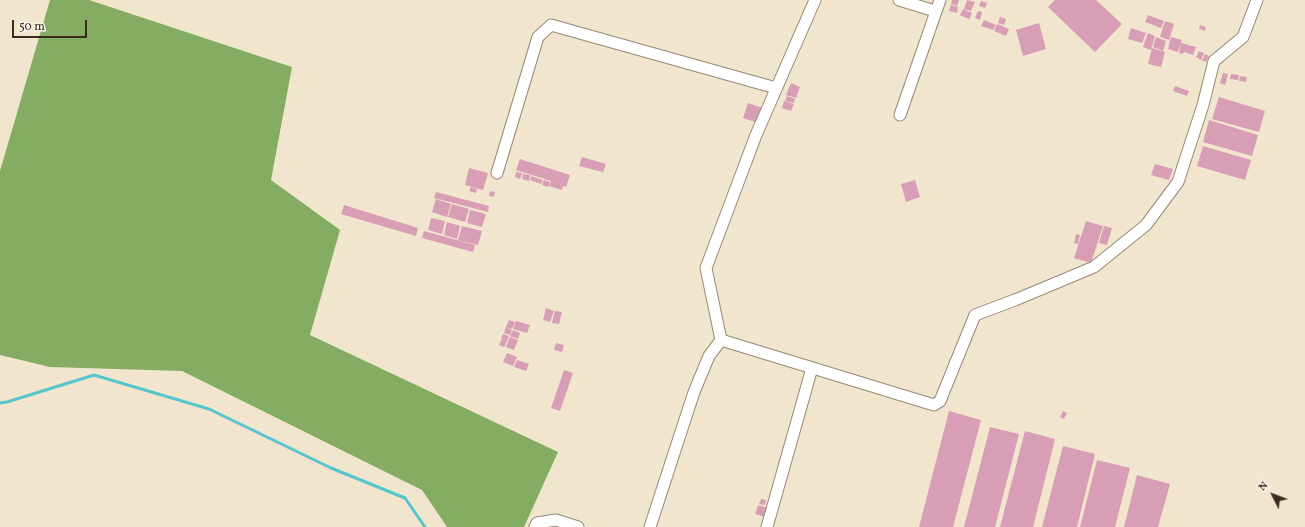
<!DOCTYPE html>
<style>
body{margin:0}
#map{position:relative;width:1305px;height:527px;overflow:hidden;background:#f1e6cd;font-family:Vollkorn,serif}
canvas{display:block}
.north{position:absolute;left:1253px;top:475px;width:40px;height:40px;-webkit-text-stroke:3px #f7f3e8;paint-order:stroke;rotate:312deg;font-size:11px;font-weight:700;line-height:16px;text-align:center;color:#3b2a1e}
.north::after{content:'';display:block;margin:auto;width:14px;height:18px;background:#3b2a1e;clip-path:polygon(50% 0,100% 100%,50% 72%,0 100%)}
.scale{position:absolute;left:12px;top:20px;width:75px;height:18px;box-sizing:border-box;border:2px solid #3b2a1e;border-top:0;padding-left:5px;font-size:12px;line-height:14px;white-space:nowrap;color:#3b2a1e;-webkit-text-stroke:3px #f7f3e8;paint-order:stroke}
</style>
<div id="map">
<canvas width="1305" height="527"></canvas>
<div class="north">N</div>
<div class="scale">50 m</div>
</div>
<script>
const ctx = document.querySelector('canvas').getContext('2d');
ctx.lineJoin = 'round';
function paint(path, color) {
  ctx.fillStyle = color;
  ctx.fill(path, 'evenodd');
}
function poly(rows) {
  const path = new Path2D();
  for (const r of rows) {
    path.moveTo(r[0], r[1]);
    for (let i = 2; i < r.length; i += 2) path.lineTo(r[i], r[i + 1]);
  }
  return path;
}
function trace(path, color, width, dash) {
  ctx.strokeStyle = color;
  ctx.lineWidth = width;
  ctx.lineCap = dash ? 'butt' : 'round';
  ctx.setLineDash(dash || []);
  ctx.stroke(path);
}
paint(poly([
 [50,0,89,0,292,67,271,180,340,230,310,335,558,452,524,527,447,527,422,490,182,371,50,367,0,355,0,171]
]), '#84ac62');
trace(poly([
 [0,403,7,402,94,375,209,409,331,468,405,498,425,527]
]), '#57c4ce', 3);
paint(poly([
 [952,0,959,0,957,6,951,4],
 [967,0,975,2,971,11,964,9],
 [1055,0,1096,0,1122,24,1095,52,1048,7],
 [981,1,987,3,985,8,979,6],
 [951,5,958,7,957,13,949,11],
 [963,9,972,13,969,19,960,15],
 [978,11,982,12,980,20,975,18],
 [1148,15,1164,21,1161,28,1145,22],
 [1000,17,1006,19,1004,25,998,23],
 [984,20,996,25,993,30,981,26],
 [1165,21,1174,24,1169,40,1160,37],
 [1039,23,1046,49,1023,56,1016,30],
 [997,24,1009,29,1006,36,994,31],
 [1200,25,1206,27,1205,31,1199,29],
 [1131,28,1146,33,1142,43,1128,39],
 [1148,33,1155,36,1151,50,1143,47],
 [1156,37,1166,41,1163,51,1153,47],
 [1171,37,1182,40,1181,43,1178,42,1181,43,1178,52,1168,49],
 [1181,43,1196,47,1193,55,1184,52,1183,54,1179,53],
 [1152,48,1165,52,1161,67,1148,64],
 [1199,51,1204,53,1201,60,1196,57],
 [1205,54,1209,56,1206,62,1202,60],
 [1223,73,1228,74,1227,78,1226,78,1227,79,1225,85,1220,83],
 [1231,74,1239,75,1238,80,1230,79],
 [1240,76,1247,77,1246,82,1239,81],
 [791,83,800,87,796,98,786,95],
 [1175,86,1189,91,1187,96,1173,91],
 [787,96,795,99,794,103,785,101],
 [1219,97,1265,111,1259,132,1212,119],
 [784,101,794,104,791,111,782,108],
 [748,103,763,108,758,123,743,118],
 [1209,120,1258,135,1252,156,1203,142],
 [1203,146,1251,160,1245,180,1197,166],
 [582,157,606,164,603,172,579,166],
 [520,159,570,175,566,187,563,186,562,190,549,186,551,181,516,170],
 [1155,164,1173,169,1169,180,1151,175],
 [469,168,488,173,483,190,465,185],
 [516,172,522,173,520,179,515,177],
 [523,174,530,175,529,181,522,179],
 [531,176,543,180,541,184,530,180],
 [544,180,550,182,548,187,542,185],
 [915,180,920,197,906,202,901,184],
 [471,187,477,189,476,193,469,191],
 [490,191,495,192,494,197,489,196],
 [436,192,489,206,488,212,434,198],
 [436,199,451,204,447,217,432,212],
 [452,204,469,209,465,222,448,217],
 [344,205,418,228,416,236,341,214],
 [470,210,486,214,482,227,467,223],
 [431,218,445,221,442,234,428,230],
 [1086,221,1103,226,1091,263,1074,258],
 [447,222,460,226,457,239,444,235],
 [462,226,482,231,478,245,458,240],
 [1104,226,1112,228,1107,245,1099,243],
 [424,231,475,245,473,252,422,238],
 [1076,234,1080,235,1078,244,1074,243],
 [546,308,554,311,550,322,543,320],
 [555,311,562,312,559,324,552,323],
 [509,320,515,322,512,329,506,327],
 [516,321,530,325,527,333,513,329],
 [506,327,512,330,510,335,504,333],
 [513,330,520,333,518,339,510,336],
 [503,334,509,336,507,341,501,338],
 [510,337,518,340,514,350,506,347],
 [502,339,507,341,504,347,499,345],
 [556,343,564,345,562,352,554,350],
 [507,353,517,357,513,366,503,362],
 [517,360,529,364,526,371,514,367],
 [564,370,573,373,560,411,551,408],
 [949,411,981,420,953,527,919,527],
 [1063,411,1067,413,1064,419,1060,417],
 [990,427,1019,434,995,527,964,527],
 [1025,431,1055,439,1033,527,1000,527],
 [1063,446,1095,454,1077,527,1042,527],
 [1097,460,1130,468,1115,527,1080,527],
 [1137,475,1170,484,1158,527,1124,527],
 [761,499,766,500,765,505,759,504],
 [758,505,768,508,765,517,755,514]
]), '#d79eb6');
const minor = poly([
 [899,0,935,11],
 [900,115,940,0],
 [497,173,538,37,551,25,776,88],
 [721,340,706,268,756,135,815,0],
 [535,527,537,523,556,520,578,527],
 [650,527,694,392,709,356,721,340,934,405,940,401,975,315,1015,300,1094,267,1146,225,1178,182,1203,105,1214,61,1243,37,1257,0],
 [767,527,812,368]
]);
trace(minor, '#968876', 13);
trace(minor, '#fff', 11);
</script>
